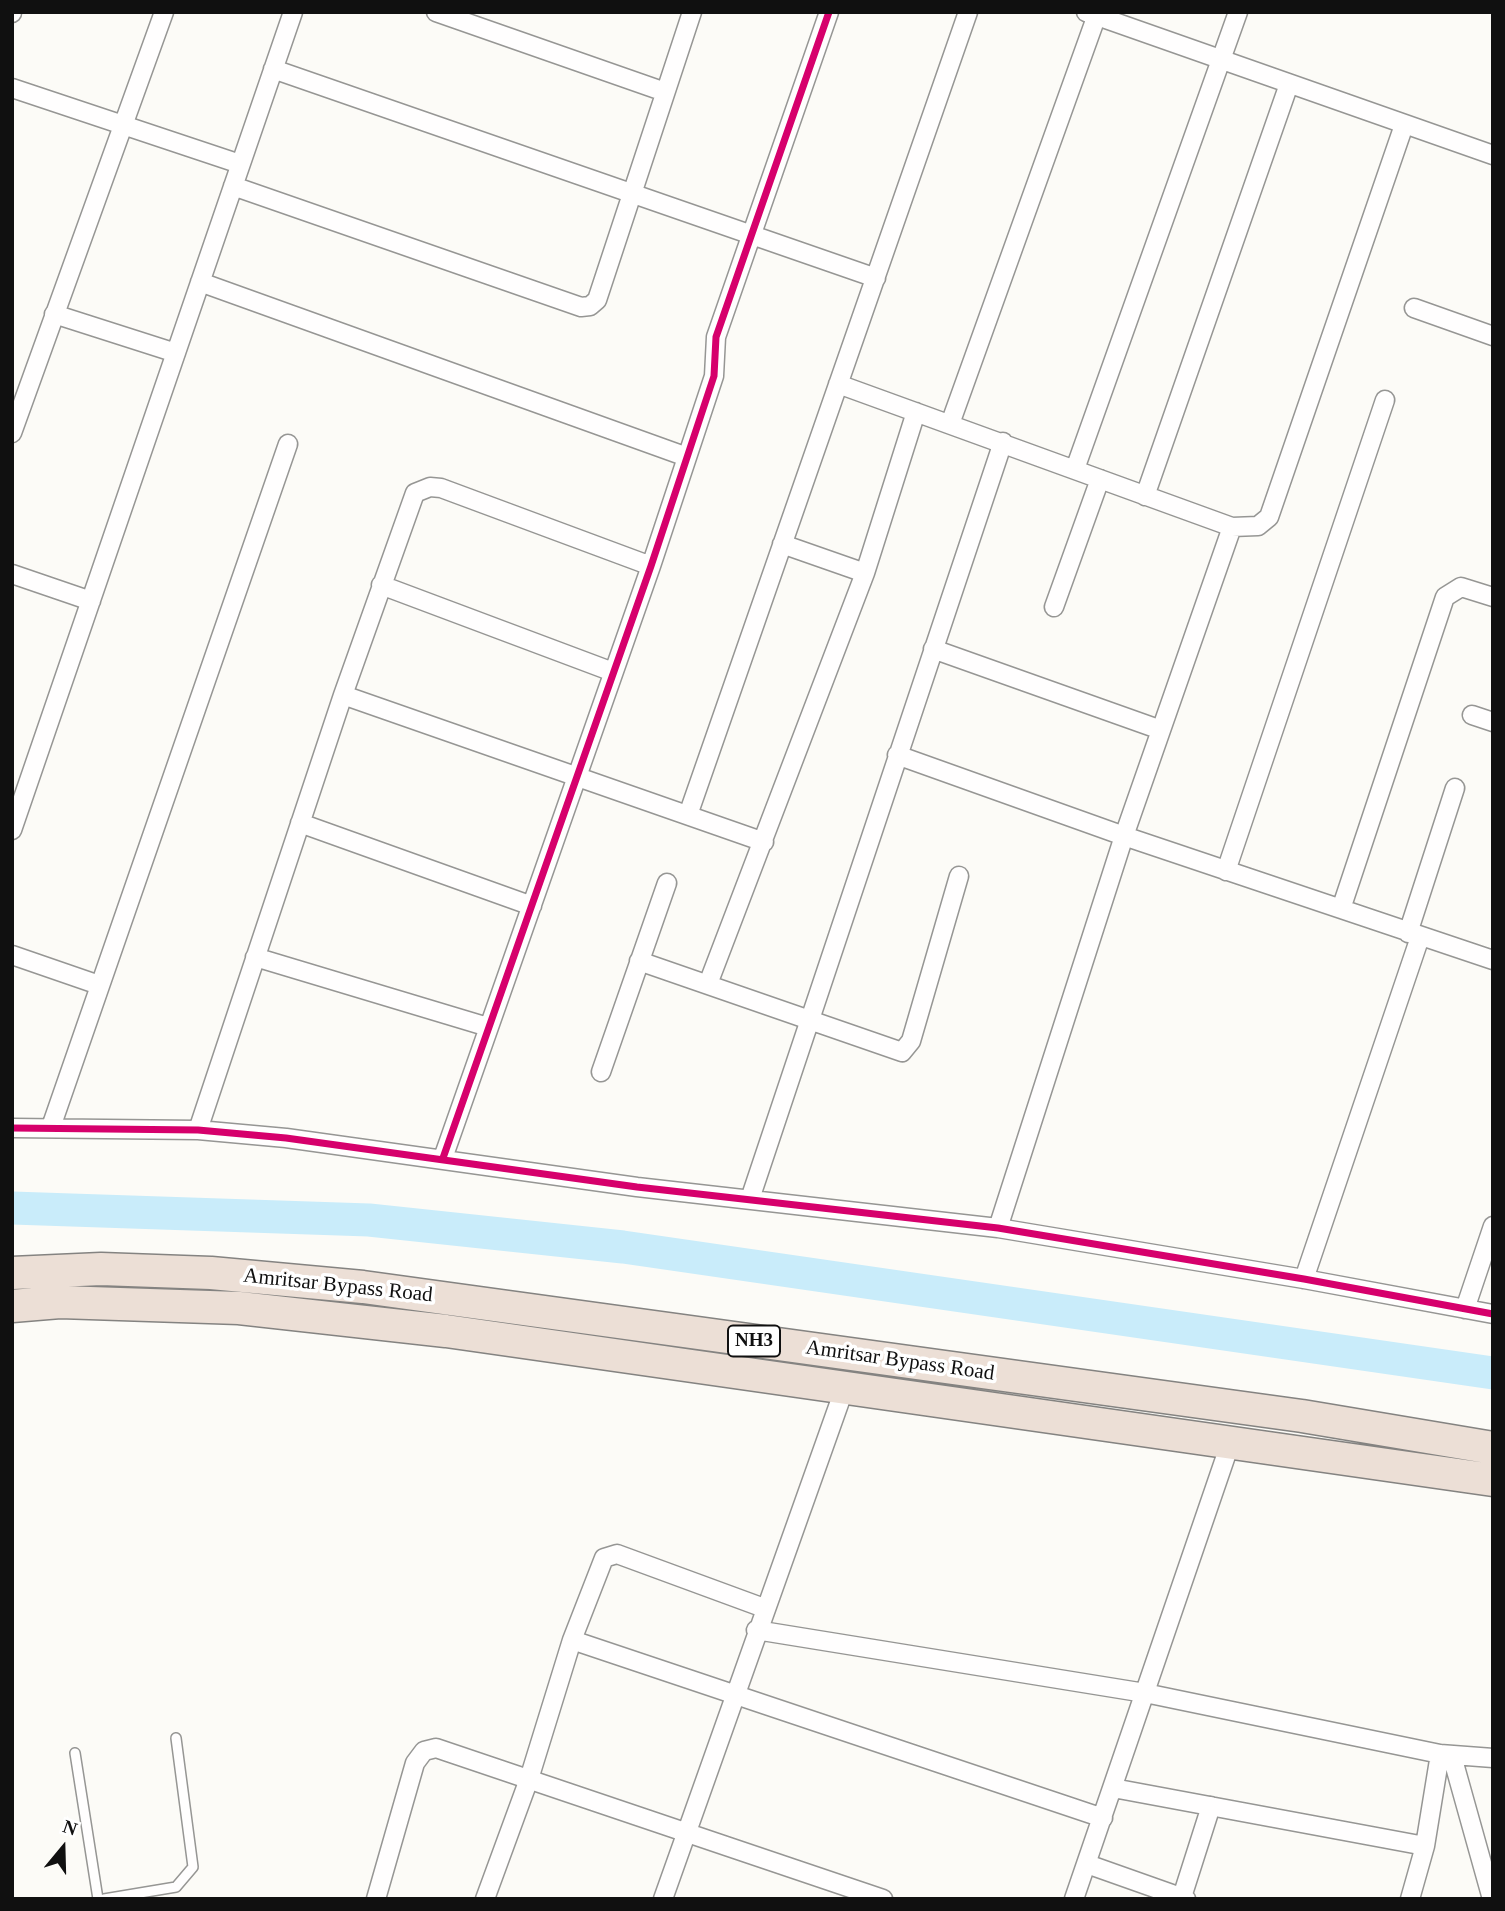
<!DOCTYPE html>
<style>
body{margin:0}
#map{position:relative;width:1505px;height:1911px;overflow:hidden;background:#fcfbf7;font-family:Georgia,serif}
canvas{display:block}
.frame{position:absolute;inset:0;border:14px solid #101010;pointer-events:none}
.north{position:absolute;left:28px;top:1813px;width:70px;height:70px;-webkit-text-stroke:5px #fff;paint-order:stroke;rotate:19deg;font-size:19px;font-weight:700;line-height:28px;text-align:center;color:#101010}
.north::after{content:'';display:block;margin:auto;width:24px;height:32px;background:#101010;clip-path:polygon(50% 0,100% 100%,50% 72%,0 100%)}
</style>
<div id="map">
<canvas width="1505" height="1911"></canvas>
<div class="frame"></div>
<div class="north">N</div>
</div>
<script>
const ctx = document.querySelector('canvas').getContext('2d');
ctx.lineJoin = 'round';
function poly(rows) {
  const path = new Path2D();
  for (const r of rows) {
    path.moveTo(r[0], r[1]);
    for (let i = 2; i < r.length; i += 2) path.lineTo(r[i], r[i + 1]);
  }
  return path;
}
function trace(path, color, width, dash) {
  ctx.strokeStyle = color;
  ctx.lineWidth = width;
  ctx.lineCap = dash ? 'butt' : 'round';
  ctx.setLineDash(dash || []);
  ctx.stroke(path);
}
function drawText(font, color, halo, rows, align = 'center') {
  ctx.font = font + ' Georgia,serif';
  ctx.lineWidth = 7;
  ctx.setLineDash([]);
  ctx.textBaseline = 'middle';
  ctx.strokeStyle = halo;
  ctx.fillStyle = color;
  for (const [text, x, y, turn = 0] of rows) {
    ctx.save();
    ctx.translate(x, y);
    ctx.rotate((+turn || 0) * Math.PI / 180);
    ctx.textAlign = isNaN(turn) ? turn : align;
    if (halo) ctx.strokeText(text, 0, 0);
    ctx.fillText(text, 0, 0);
    ctx.restore();
  }
}
trace(poly([
 [12,1208,369,1220,623,1247,1493,1373]
]), '#c9ecfa', 33);
const lane = poly([
 [75,1753,98,1899],
 [104,1899,176,1887,193,1867,176,1738]
]);
const street = poly([
 [436,12,665,92],
 [1086,12,1493,155],
 [12,13,12,12],
 [273,69,876,278],
 [12,88,240,164],
 [233,186,581,307,590,306,597,300,692,12],
 [200,282,687,457],
 [1414,308,1493,336],
 [54,314,176,353],
 [838,384,1232,527,1258,526,1269,517,1404,125],
 [950,424,1098,12],
 [12,433,164,12],
 [1075,469,1238,12],
 [1145,496,1289,84],
 [782,544,865,573],
 [12,574,91,601],
 [381,585,613,672],
 [1054,607,1100,479],
 [933,649,1161,730],
 [343,695,764,842],
 [1472,715,1493,722],
 [897,755,1124,836,1493,960],
 [688,815,968,12],
 [300,823,532,906],
 [12,830,293,12],
 [1226,871,1385,400],
 [1341,909,1445,597,1461,587,1493,597],
 [1408,933,1455,788],
 [12,955,99,985],
 [255,957,488,1027],
 [639,961,902,1052,911,1041,959,876],
 [708,984,865,573,916,412],
 [601,1072,667,883],
 [51,1127,288,444],
 [12,1128,198,1130,286,1138,637,1187,998,1228,1304,1279,1493,1314],
 [198,1130,343,695,415,493,430,487,441,488,651,566],
 [443,1158,651,566,714,376,716,337,829,12],
 [750,1199,1003,442],
 [998,1228,1124,836,1232,527],
 [1304,1279,1420,937],
 [1465,1309,1493,1226],
 [756,1630,1145,1693,1440,1754,1493,1758],
 [572,1640,1103,1818],
 [1452,1756,1492,1899],
 [1113,1788,1425,1846],
 [1087,1864,1186,1899],
 [1182,1897,1211,1806],
 [376,1899,415,1763,424,1751,436,1748,883,1899],
 [485,1899,529,1779,572,1640,604,1558,617,1554,764,1608],
 [663,1899,845,1387],
 [1074,1899,1231,1441],
 [1410,1899,1425,1846,1440,1754]
]);
const highway = poly([
 [12,1273,101,1269,211,1273,363,1287,1302,1416,1493,1448],
 [12,1306,60,1302,239,1308,446,1331,1493,1480]
]);
trace(lane, '#969694', 12);
trace(street, '#969694', 21);
trace(highway, '#848381', 35);
trace(lane, '#fffefe', 9);
trace(street, '#fffefe', 18);
trace(highway, '#ecdfd6', 32);
trace(poly([
 [12,1128,198,1130,286,1138,637,1187,998,1228,1304,1279,1493,1314],
 [443,1158,651,566,714,376,716,337,829,12]
]), '#d6006c', 7);
for (const [x, y, w] of [
 [754,1341,52]
]) {
  const box = new Path2D();
  box.roundRect(x - w / 2, y - 15.5, w, 31, 5);
  ctx.fillStyle = '#fff';
  ctx.fill(box);
  trace(box, '#101010', 2);
}
drawText('bold 19px', '#101010', null, [
 ["NH3",754,1341]
]);
drawText('21px', '#101010', '#fff', [
 ["Amritsar Bypass Road",338,1286,6],
 ["Amritsar Bypass Road",900,1361,8]
]);
</script>
